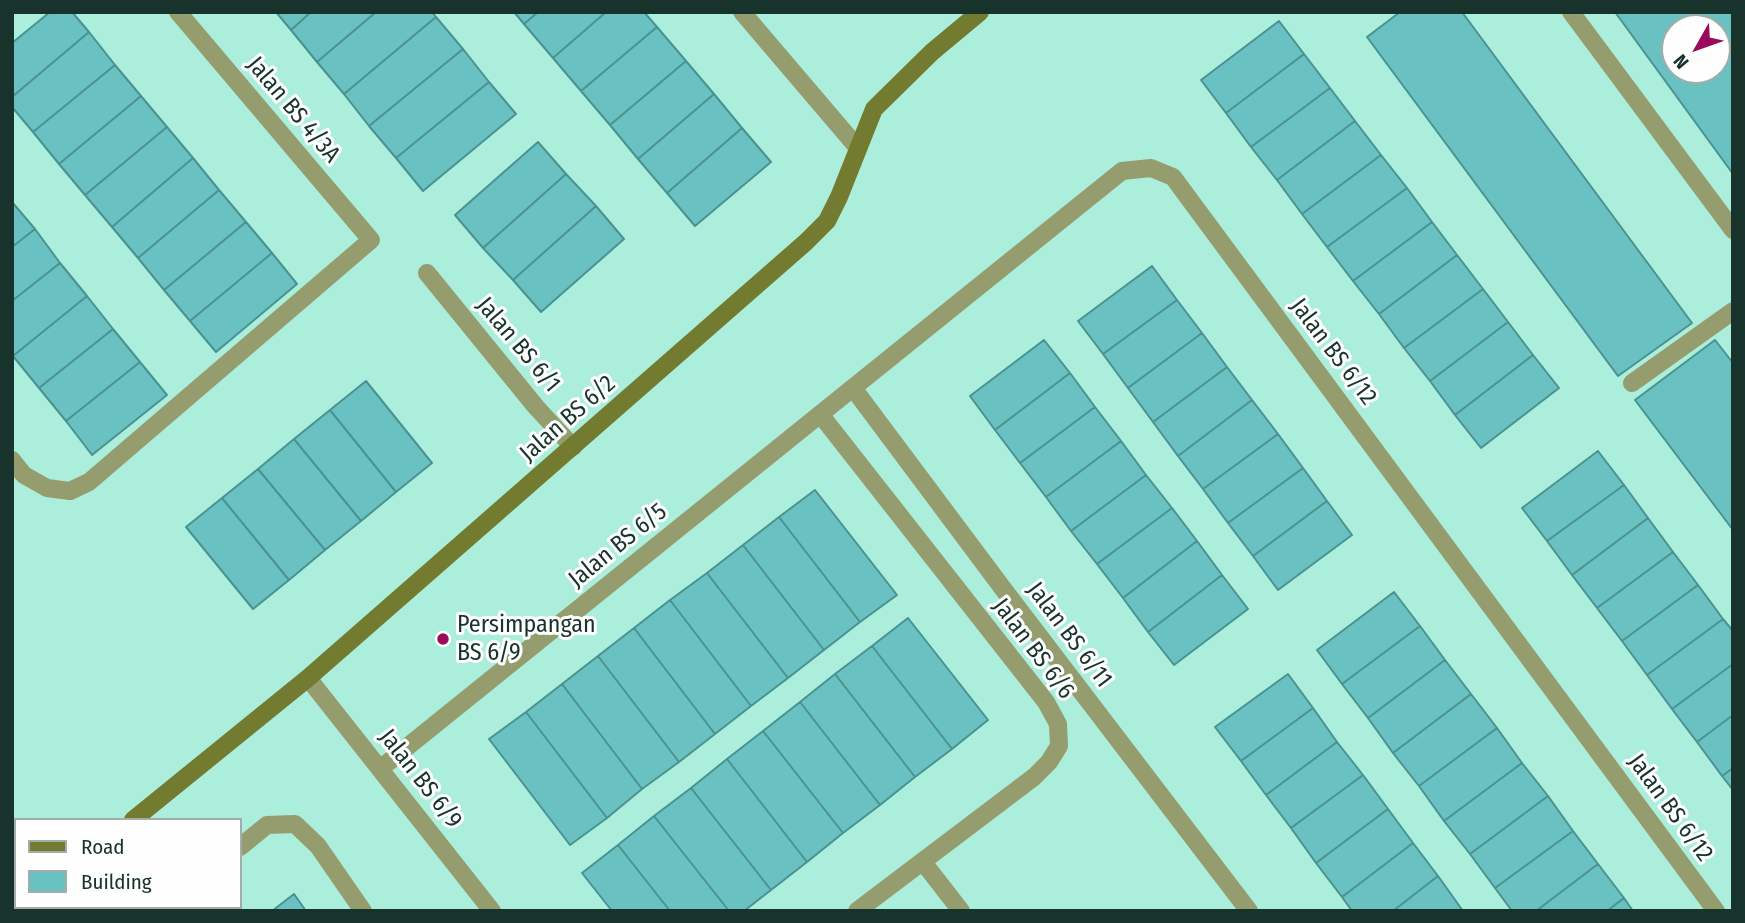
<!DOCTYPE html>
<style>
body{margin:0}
#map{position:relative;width:1745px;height:923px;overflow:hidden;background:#abeedb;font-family:"Fira Sans Condensed",sans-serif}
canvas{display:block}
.frame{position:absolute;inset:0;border:14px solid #18332c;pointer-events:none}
.legend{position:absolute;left:14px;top:818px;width:228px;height:91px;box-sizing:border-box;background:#fefefe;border:2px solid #a2adaa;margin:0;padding:9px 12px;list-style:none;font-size:21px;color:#18332c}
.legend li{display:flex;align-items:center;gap:14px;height:35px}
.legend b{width:35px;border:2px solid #a2adaa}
.north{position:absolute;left:1661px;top:14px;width:70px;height:70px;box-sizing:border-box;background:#fefefe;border:2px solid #a2adaa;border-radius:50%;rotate:230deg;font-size:19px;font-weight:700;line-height:28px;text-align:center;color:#18332c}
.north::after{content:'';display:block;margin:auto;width:24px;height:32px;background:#9a0a5b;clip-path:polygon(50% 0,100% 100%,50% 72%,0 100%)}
</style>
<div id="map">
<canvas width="1745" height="923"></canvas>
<div class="frame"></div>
<ul class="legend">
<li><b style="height:9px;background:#737b30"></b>Road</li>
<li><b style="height:19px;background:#69c2c1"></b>Building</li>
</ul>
<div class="north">N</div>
</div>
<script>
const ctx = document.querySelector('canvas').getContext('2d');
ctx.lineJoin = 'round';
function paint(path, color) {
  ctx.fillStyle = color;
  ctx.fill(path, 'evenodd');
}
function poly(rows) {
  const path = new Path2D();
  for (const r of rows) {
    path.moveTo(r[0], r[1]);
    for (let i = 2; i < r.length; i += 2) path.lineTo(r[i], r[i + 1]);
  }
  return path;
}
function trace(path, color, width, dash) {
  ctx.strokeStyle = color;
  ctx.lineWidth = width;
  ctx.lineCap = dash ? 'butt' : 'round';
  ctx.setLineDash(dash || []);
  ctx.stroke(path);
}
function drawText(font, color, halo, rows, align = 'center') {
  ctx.font = font + ' "Fira Sans Condensed",sans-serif';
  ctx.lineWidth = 6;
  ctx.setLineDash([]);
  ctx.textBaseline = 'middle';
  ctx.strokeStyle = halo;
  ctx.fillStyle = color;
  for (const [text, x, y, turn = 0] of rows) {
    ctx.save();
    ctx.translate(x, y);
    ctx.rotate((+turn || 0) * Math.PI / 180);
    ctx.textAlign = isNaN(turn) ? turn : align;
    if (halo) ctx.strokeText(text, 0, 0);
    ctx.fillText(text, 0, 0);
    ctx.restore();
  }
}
const building = poly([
 [50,12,72,12,89,32,12,97,12,43,50,12],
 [276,12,311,12,291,30,276,12],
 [311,12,376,12,317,62,291,30,311,12],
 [376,12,432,12,436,17,344,94,317,62,376,12],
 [514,12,538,12,524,24,514,12],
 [538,12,606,12,553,58,524,24,538,12],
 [606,12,644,12,657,27,581,91,553,58,606,12],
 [1400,12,1462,12,1692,323,1618,376,1367,37,1400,12],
 [1615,12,1733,12,1733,174,1615,12],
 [1675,28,1717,28,1717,70,1675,70,1675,28],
 [436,17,463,49,369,126,344,94,436,17],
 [1279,21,1304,54,1226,113,1201,80,1279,21],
 [657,27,686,61,610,125,581,91,657,27],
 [89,32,115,65,33,132,12,107,12,97,89,32],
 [463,49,489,82,396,158,369,126,463,49],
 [1304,54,1330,88,1251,147,1226,113,1304,54],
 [686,61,714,94,638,159,610,125,686,61],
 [115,65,141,96,59,164,33,132,115,65],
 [489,82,516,114,423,191,396,158,489,82],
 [1330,88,1355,121,1277,180,1251,147,1330,88],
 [714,94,742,128,667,193,638,159,714,94],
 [141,96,167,127,85,195,59,164,141,96],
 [1355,121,1381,155,1302,214,1277,180,1355,121],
 [167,127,193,158,112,227,85,195,167,127],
 [742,128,771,162,695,226,667,193,742,128],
 [538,142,566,174,483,248,455,215,538,142],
 [1381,155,1407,188,1327,247,1302,214,1381,155],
 [193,158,219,190,138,258,112,227,193,158],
 [566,174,596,206,513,280,483,248,566,174],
 [1407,188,1432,222,1353,281,1327,247,1407,188],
 [219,190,246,222,164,290,138,258,219,190],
 [12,202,35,229,12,247,12,202],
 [596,206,624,239,541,312,513,280,596,206],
 [246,222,272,253,190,321,164,290,246,222],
 [1432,222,1457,255,1379,314,1353,281,1432,222],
 [35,229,60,263,12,301,12,247,35,229],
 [272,253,297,284,216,352,190,321,272,253],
 [1457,255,1483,289,1404,348,1379,314,1457,255],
 [60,263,87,296,13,356,12,301,60,263],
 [1152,266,1177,300,1103,354,1078,321,1152,266],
 [1483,289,1508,322,1430,381,1404,348,1483,289],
 [87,296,113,329,39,388,13,356,87,296],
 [1177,300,1202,333,1128,388,1103,354,1177,300],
 [1508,322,1533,355,1455,415,1430,381,1508,322],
 [113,329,140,362,66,421,39,388,113,329],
 [1202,333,1227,367,1153,422,1128,388,1202,333],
 [1044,340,1070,373,995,430,970,396,1044,340],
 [1715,340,1733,363,1733,530,1635,400,1715,340],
 [1533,355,1559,388,1481,448,1455,415,1533,355],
 [140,362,167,395,92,455,66,421,140,362],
 [1227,367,1252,400,1178,456,1153,422,1227,367],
 [1070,373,1095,407,1020,463,995,430,1070,373],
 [366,381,432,463,396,492,330,410,366,381],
 [1252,400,1278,434,1203,489,1178,456,1252,400],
 [1095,407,1121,441,1046,497,1020,463,1095,407],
 [330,410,396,492,361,521,294,439,330,410],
 [1278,434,1303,468,1228,523,1203,489,1278,434],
 [294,439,361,521,325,550,258,469,294,439],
 [1121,441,1146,475,1071,531,1046,497,1121,441],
 [1598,451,1624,485,1547,541,1522,508,1598,451],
 [1303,468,1327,501,1253,556,1228,523,1303,468],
 [258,469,325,550,289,580,222,498,258,469],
 [1146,475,1172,508,1097,564,1071,531,1146,475],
 [1624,485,1648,518,1572,575,1547,541,1624,485],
 [815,490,897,595,860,622,779,517,815,490],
 [222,498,289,580,253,609,186,527,222,498],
 [1327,501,1352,535,1278,590,1253,556,1327,501],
 [1172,508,1197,541,1123,598,1097,564,1172,508],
 [779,517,860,622,824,650,743,545,779,517],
 [1648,518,1673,552,1597,608,1572,575,1648,518],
 [1197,541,1222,575,1148,632,1123,598,1197,541],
 [743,545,824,650,788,678,707,573,743,545],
 [1673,552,1698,585,1622,641,1597,608,1673,552],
 [707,573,788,678,751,706,670,600,707,573],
 [1222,575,1248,609,1174,665,1148,632,1222,575],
 [1698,585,1723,619,1647,675,1622,641,1698,585],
 [1394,592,1420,626,1342,684,1317,650,1394,592],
 [670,600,751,706,715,734,634,628,670,600],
 [908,618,988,720,952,749,872,646,908,618],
 [1723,619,1733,631,1733,664,1672,709,1647,675,1723,619],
 [1420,626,1445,660,1368,718,1342,684,1420,626],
 [634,628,715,734,679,762,598,656,634,628],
 [872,646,952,749,915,777,835,674,872,646],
 [598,656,679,762,642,789,562,684,598,656],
 [1445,660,1471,694,1393,753,1368,718,1445,660],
 [1733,664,1733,715,1697,742,1672,709,1733,664],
 [835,674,915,777,880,805,800,702,835,674],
 [1288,674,1313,708,1241,761,1215,727,1288,674],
 [562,684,642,789,607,818,526,712,562,684],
 [1471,694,1497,728,1419,786,1393,753,1471,694],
 [800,702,880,805,843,833,763,731,800,702],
 [1313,708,1337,742,1266,795,1241,761,1313,708],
 [526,712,607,818,570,845,489,739,526,712],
 [1733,715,1733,768,1722,776,1697,742,1733,715],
 [1497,728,1522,763,1444,821,1419,786,1497,728],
 [763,731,843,833,807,862,727,759,763,731],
 [1337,742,1363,775,1291,828,1266,795,1337,742],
 [727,759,807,862,771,890,691,788,727,759],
 [1522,763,1548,796,1470,854,1444,821,1522,763],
 [1733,768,1733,790,1722,776,1733,768],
 [1363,775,1388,809,1316,863,1291,828,1363,775],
 [691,788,771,890,744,911,729,911,654,816,691,788],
 [1548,796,1573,831,1495,888,1470,854,1548,796],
 [1388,809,1413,843,1342,897,1316,863,1388,809],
 [654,816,729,911,670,911,618,845,654,816],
 [1573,831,1598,864,1536,911,1512,911,1495,888,1573,831],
 [1413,843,1438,876,1393,911,1352,911,1342,897,1413,843],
 [618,845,670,911,612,911,582,873,618,845],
 [1598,864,1624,898,1607,911,1536,911,1598,864],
 [1438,876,1463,911,1393,911,1438,876],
 [294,894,306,911,272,911,294,894],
 [1624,898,1633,911,1607,911,1624,898]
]);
paint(building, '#69c2c1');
trace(building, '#4a9291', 2);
trace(poly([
 [1632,383,1733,311],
 [240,847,267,825,295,824,318,846,363,911],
 [160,911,164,907]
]), '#959c6d', 18);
trace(poly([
 [742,12,857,147],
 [1571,12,1733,230],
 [427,273,536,407,573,447],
 [853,388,1004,590,1249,911],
 [820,414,1046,702,1058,724,1059,746,1049,762,1034,777,857,911],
 [12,460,24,475,47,488,70,491,89,482,371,240,178,12],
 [308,678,492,911],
 [381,768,1122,171,1151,168,1173,177,1716,911],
 [923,862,961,911]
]), '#959c6d', 18);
trace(poly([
 [133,820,308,678,806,242,827,221,839,197,874,109,932,52,980,12],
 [21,911,25,907]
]), '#737b30', 18);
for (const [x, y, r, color] of [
 [443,639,7,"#9a0a5b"]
]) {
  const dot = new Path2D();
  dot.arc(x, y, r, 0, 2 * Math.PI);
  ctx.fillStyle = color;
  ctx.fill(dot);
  trace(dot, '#fefefe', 2.5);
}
drawText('24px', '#18332c', '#fefefe', [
 ["Jalan BS 4/3A",293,110,50],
 ["Jalan BS 6/1",518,345,50],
 ["Jalan BS 6/12",1333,352,53],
 ["Jalan BS 6/2",568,419,-41],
 ["Jalan BS 6/5",618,546,-39],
 ["Jalan BS 6/11",1069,635,53],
 ["Jalan BS 6/6",1033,649,53],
 ["Jalan BS 6/9",420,779,52],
 ["Jalan BS 6/12",1670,808,54]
]);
drawText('24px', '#18332c', '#fefefe', [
 ["Persimpangan",457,625],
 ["BS 6/9",457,653]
], 'left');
</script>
